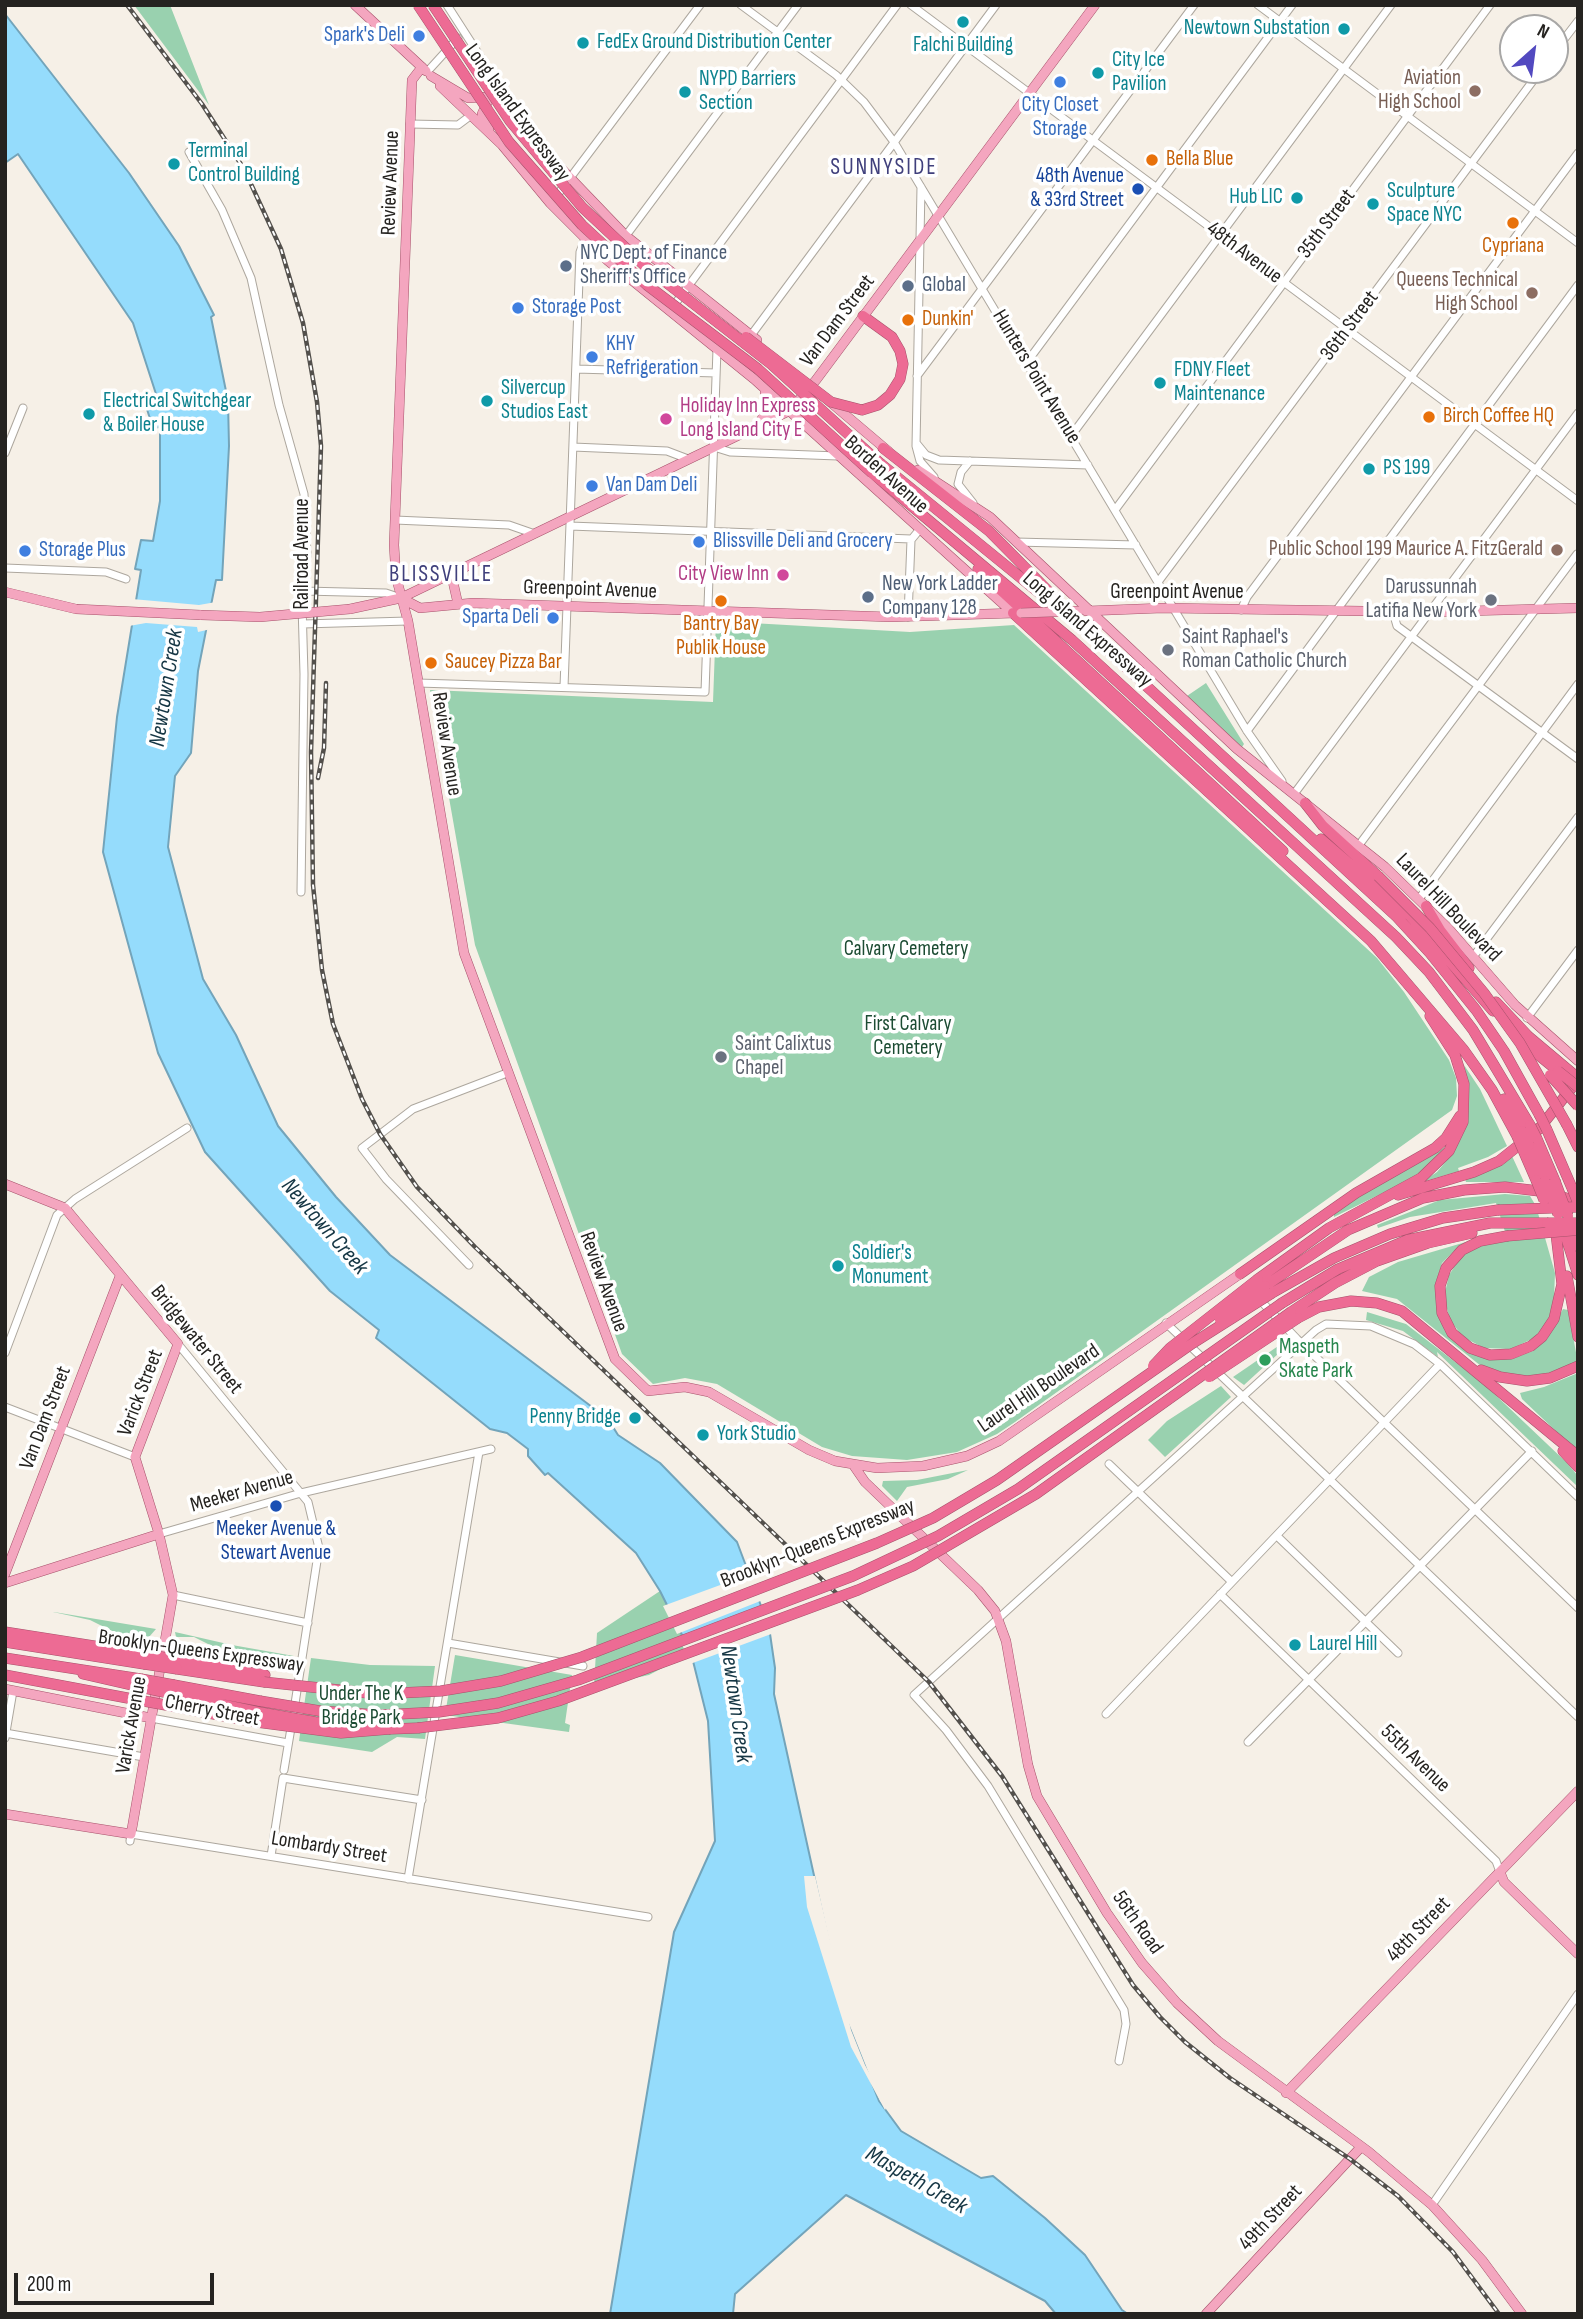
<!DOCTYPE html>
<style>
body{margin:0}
#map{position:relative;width:1583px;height:2319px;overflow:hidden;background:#f6f0e7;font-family:"Sofia Sans Condensed",sans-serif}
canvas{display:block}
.frame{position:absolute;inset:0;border:7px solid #252320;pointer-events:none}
.north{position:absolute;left:1499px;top:14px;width:70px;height:70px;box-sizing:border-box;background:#fff;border:2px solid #a8a7a6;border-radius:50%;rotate:28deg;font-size:19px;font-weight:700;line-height:28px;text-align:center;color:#252320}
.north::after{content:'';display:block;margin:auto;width:24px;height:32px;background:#5249c0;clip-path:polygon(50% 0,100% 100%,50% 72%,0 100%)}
.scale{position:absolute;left:14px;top:2273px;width:200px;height:32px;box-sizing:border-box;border:4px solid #252320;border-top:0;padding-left:9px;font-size:21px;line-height:24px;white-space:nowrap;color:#252320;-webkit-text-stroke:5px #fff;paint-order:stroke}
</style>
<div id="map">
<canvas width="1583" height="2319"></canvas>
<div class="frame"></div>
<div class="north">N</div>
<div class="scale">200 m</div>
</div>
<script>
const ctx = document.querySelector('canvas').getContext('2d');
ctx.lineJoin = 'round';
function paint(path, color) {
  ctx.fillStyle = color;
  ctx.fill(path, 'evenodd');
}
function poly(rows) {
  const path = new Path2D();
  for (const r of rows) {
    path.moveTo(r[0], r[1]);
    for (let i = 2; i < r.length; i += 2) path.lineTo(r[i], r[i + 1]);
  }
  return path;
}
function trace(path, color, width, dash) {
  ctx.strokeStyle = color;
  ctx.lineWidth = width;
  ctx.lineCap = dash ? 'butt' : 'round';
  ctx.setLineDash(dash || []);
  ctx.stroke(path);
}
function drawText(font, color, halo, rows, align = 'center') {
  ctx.font = font + ' "Sofia Sans Condensed",sans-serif';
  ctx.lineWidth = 7;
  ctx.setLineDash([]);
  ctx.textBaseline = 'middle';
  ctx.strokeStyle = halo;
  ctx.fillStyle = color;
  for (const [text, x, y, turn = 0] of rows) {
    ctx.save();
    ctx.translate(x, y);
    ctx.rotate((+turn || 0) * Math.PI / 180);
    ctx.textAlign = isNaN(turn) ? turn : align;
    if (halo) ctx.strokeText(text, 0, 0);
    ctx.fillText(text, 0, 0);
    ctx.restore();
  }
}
paint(poly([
 [134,5,170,5,209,105],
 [716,621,910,632,1014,625,1377,958,1404,992,1449,1060,1456,1078,1457,1096,1452,1110,1015,1422,997,1434,957,1452,907,1460,852,1456,822,1447,717,1384,685,1378,653,1384,622,1354,475,945,430,690,713,702],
 [1206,683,1244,744,1242,747,1184,698],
 [1464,1065,1480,1089,1507,1146,1488,1157,1458,1168,1459,1171,1422,1182,1437,1172,1453,1153,1466,1121,1469,1089],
 [1447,1146,1434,1163,1415,1177,1334,1217,1334,1212,1359,1196],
 [1512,1156,1524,1182,1466,1182,1465,1179],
 [1505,1194,1530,1196,1536,1206,1555,1273,1554,1298,1548,1322,1534,1338,1511,1349,1484,1348,1463,1337,1450,1320,1444,1297,1449,1275,1462,1255,1483,1244,1507,1238,1496,1203,1410,1217,1378,1228,1377,1225,1440,1200],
 [1476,1239,1454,1251,1442,1263,1436,1283,1436,1301,1445,1331,1460,1346,1480,1357,1512,1359,1533,1351,1547,1339,1563,1309,1568,1310,1578,1363,1557,1375,1528,1379,1486,1370,1397,1299,1362,1291,1369,1277,1398,1262],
 [1367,1312,1406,1324,1485,1385,1566,1462,1578,1476,1578,1487,1437,1352,1438,1357,1403,1331,1366,1320],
 [1287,1340,1290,1343,1244,1385,1233,1377],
 [1578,1373,1578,1452,1522,1399,1520,1393,1544,1387],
 [1221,1386,1231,1397,1165,1457,1148,1440,1167,1421],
 [968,1470,948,1479,907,1487,897,1501,882,1486,883,1481,917,1480],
 [660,1591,691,1653,649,1675,594,1687,597,1633],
 [53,1612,54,1612,156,1629,149,1637,116,1633,90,1620],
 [175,1632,232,1645,294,1656,288,1658,222,1651,194,1637,176,1637],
 [455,1655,572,1675,565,1723,570,1725,569,1732,445,1715],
 [311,1658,370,1665,435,1666,425,1739,397,1737,372,1752,299,1741]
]), '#99d1af');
const water = poly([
 [5,14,129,173,179,246,214,315,211,317,228,401,229,446,222,580,216,580,198,671,191,753,175,776,168,847,203,979,236,1035,278,1126,336,1197,390,1255,608,1419,618,1435,660,1463,737,1542,769,1627,775,1668,774,1694,845,2016,879,2101,901,2131,981,2178,993,2176,1045,2218,1085,2255,1122,2310,1128,2314,1056,2314,1045,2301,846,2195,735,2294,733,2314,610,2314,674,1932,715,1841,708,1721,691,1653,660,1591,636,1553,548,1473,545,1475,528,1456,528,1449,507,1433,490,1429,376,1338,379,1330,330,1291,205,1152,158,1053,103,852,117,717,141,570,135,569,141,540,153,541,160,501,160,427,153,428,144,400,156,394,133,323,18,154,5,163,5,14]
]);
paint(water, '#95dcfc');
trace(water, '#73a4ba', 2);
paint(poly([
 [132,599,199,605,216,602,211,629,198,632,197,627,146,623,129,626],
 [753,1573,763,1600,677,1634,663,1606],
 [765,1604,774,1633,690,1664,679,1637],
 [804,1876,815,1876,851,2030,865,2065,887,2106,885,2110,851,2047,807,1907]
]), '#f6f0e7');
const minor = poly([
 [447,5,501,89],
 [741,5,836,75,864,102,894,142,1247,731,1282,781],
 [911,5,1578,501],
 [1258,5,1578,243],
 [1555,51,1578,21],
 [427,72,458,38],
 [410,124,458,125,470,116],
 [189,152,222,210,251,278,279,405,304,494,307,554,302,605,304,674,301,892],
 [921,187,916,446,920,461,934,477],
 [555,198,700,5],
 [610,257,798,5],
 [672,308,897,5],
 [749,338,996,5],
 [1027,362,1292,5],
 [576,369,716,373],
 [917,376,1194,5],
 [1071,436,1391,5],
 [917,444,926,455,939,460,1088,465],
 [573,447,667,451,688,459],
 [714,447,730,452,838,456],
 [5,453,23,408],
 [970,461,961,472,958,484,973,503],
 [1115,510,1490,5],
 [395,520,509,525,532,533],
 [570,526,911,539],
 [1016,542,1136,545],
 [5,568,106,572,126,579],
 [1158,582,1541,70],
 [304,591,386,593,401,598],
 [1241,610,1247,597,1578,153],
 [1393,612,1397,626,1578,759],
 [908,617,911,540,920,529],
 [303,624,408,621],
 [418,683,705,692,717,349],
 [564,687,580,252,585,239],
 [1247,731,1578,285],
 [1294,794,1578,413],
 [1359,845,1577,554],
 [1419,899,1578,684],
 [1473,957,1578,817],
 [1527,1018,1578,950],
 [469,1265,386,1179,362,1148,413,1109,507,1073],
 [1259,1299,1297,1339,1578,1608],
 [1166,1323,1578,1717],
 [178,1344,308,1502,319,1548,294,1710],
 [5,1353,57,1215,75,1199,187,1128],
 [5,1407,135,1457],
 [1109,1464,1232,1582],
 [159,1534,301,1493,491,1449],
 [1277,1536,1398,1653],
 [1220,1594,1496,1861,1500,1872],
 [173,1595,308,1623],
 [448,1643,583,1666],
 [1106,1714,1440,1364],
 [151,1718,288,1743],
 [5,1733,144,1757],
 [5,1738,13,1691],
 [1248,1742,1532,1451],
 [284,1770,292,1722],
 [130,1841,131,1834,648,1917],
 [271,1856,283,1778,422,1800],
 [408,1879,479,1452],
 [1119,2061,1126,2024,1124,2010,988,1786,946,1730,914,1695,1316,1330,1326,1324,1371,1326,1414,1344,1440,1364,1578,1497],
 [1432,2205,1578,1994]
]);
const major = poly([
 [355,5,426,71],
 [422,67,412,80,394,545,396,577,408,621,464,953,615,1359,648,1391,685,1387,709,1392,809,1450,835,1461,877,1468,923,1466,967,1456,999,1441,1240,1274],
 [431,76,468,98,487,97,501,89,555,162,626,236,757,340],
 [440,86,502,145,550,203,607,260,754,379,1013,613],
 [488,101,482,114,489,129],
 [829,401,888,451],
 [758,426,766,411,765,390],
 [918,470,990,517,1237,749,1385,867,1448,928,1515,1005,1578,1061],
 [451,573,458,604],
 [5,592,76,609,201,615],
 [401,598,420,608,473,603,891,617,1016,613],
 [350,609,401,598,789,411,816,380,1095,5],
 [1086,611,1163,608,1430,612,1578,608],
 [5,1184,65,1208,178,1344,135,1457,159,1534,173,1595,131,1834,5,1814],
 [854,1466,865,1482,978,1590,995,1611,1006,1641,1028,1765,1037,1796,1107,1913,1142,1963,1177,2003,1218,2041,1369,2152,1432,2205,1482,2260,1522,2314],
 [5,1574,120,1276],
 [5,1583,159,1534],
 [5,1689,151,1718],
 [1500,1872,1504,1882,1578,1954],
 [1286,2093,1578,1791],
 [1206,2314,1361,2147]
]);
const highway = poly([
 [862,410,878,405,890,395,900,379,903,364,900,351,892,337,863,316],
 [883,448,989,531,1066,609],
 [881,464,1091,635,1397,917,1430,953,1476,1010,1504,1051,1539,1114],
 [872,473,1072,640,1396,937,1429,972,1473,1030,1530,1125],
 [978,569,1283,851],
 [1013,613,1371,941,1463,1049,1492,1090,1517,1136],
 [1305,803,1323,826,1378,876],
 [1321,839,1410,916,1493,1011],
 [1426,906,1440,930,1469,968],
 [1496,1002,1528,1036,1578,1078],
 [1520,1040,1558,1071],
 [1504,1099,1522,1131],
 [1567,1125,1578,1147],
 [1547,1130,1572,1188],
 [1537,1139,1555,1181],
 [1529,1145,1545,1181],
 [1523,1150,1536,1180],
 [1398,1195,1474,1172,1499,1161,1538,1130,1578,1080],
 [1571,1223,1578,1246],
 [1562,1225,1578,1275],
 [1507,1236,1480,1241,1462,1250,1446,1268,1440,1286,1442,1313,1452,1333,1470,1348,1490,1355,1511,1354,1531,1346,1542,1337,1554,1319,1562,1284,1556,1234],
 [1240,1274,1356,1193,1435,1148,1446,1138,1460,1116],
 [1567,1276,1578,1337],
 [1258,1279,1329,1228,1421,1178,1449,1151,1463,1122,1464,1084,1455,1055,1430,1016],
 [1265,1286,1348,1230,1423,1198,1464,1190,1505,1187,1539,1191,1578,1201],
 [1272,1293,1334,1258,1390,1234,1443,1218,1498,1210],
 [1282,1303,1338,1269,1407,1240,1490,1223,1547,1223],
 [1291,1312,1335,1283,1377,1261,1428,1243,1472,1233],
 [1298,1318,1319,1307,1351,1301,1377,1303,1402,1311,1578,1456],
 [1481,1370,1500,1377,1527,1381,1550,1378,1578,1366],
 [1563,1451,1578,1467],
 [5,1632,145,1654],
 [5,1642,144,1664],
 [5,1658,141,1679],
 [178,1660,265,1675],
 [177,1669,264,1682],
 [83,1674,140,1687],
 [5,1675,138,1700],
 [174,1685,260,1701],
 [173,1694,258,1712],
 [171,1706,256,1722],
 [390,1729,418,1728]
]);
trace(minor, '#ada79e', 9);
trace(major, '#a7526b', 10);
trace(highway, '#a7526b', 11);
trace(minor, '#fff', 7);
trace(major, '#f4a6bf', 9);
trace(highway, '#ed6b94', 10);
const rail = poly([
 [127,5,202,104,244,169,281,249,303,323,317,402,321,446,311,752,313,885,322,970,333,1024,362,1099,380,1134,417,1187,475,1247,929,1682,1002,1776,1133,1985,1160,2017,1185,2042,1230,2078,1350,2159,1398,2196,1453,2252,1499,2314],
 [318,778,324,748,326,683]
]);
trace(rail, '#53504c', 4.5);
trace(rail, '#fff', 2, [5]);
const majorBridge = poly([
 [1021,613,1079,611],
 [201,615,260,617,350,609]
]);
const highwayBridge = poly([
 [418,5,509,142,582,225,647,285,758,369,872,473],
 [433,5,510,121,582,207,645,266,771,364,881,464],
 [746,337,831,402,862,410],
 [1378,876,1430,928,1484,993,1520,1043,1567,1125],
 [1558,1071,1578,1087],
 [1550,1075,1578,1106],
 [1539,1114,1547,1130],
 [1530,1125,1537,1139],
 [1522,1131,1529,1145],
 [1517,1136,1523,1150],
 [1536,1180,1544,1200],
 [1545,1181,1558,1214],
 [1555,1181,1568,1216],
 [1572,1188,1578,1203],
 [1498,1210,1578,1207],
 [1547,1223,1578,1223],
 [1507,1236,1578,1230],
 [1220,1320,1265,1286],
 [1153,1366,1170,1348,1258,1279],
 [1209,1377,1298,1318],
 [145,1654,178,1660],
 [144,1664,177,1669],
 [141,1679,174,1685],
 [264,1682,377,1694,441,1691,501,1681,582,1657,877,1543,933,1518,997,1480,1193,1343,1272,1293],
 [140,1687,173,1694],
 [138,1700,171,1706],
 [260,1701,320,1711,379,1715,439,1712,498,1703,578,1680,853,1576,938,1536,1018,1489,1282,1303],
 [258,1712,315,1722,369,1727],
 [256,1722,341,1733,390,1729],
 [418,1728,498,1718,558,1701,858,1590,913,1566,1036,1494,1291,1312]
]);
trace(majorBridge, '#a7526b', 10, []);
trace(highwayBridge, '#a7526b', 11, []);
trace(majorBridge, '#f4a6bf', 9);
trace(highwayBridge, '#ed6b94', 10);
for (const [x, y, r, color] of [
 [963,22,7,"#0f9aa8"],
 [1344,29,7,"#0f9aa8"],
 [419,36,7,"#3f7fe0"],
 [583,43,7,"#0f9aa8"],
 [1098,73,7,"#0f9aa8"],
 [1060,82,7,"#3f7fe0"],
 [1475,91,7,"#8d6e63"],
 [685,92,7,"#0f9aa8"],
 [1152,160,7,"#e8710a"],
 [174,164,7,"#0f9aa8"],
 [1138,189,7,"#1a4fb4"],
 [1297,198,7,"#0f9aa8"],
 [1373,204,7,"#0f9aa8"],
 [1513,223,7,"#e8710a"],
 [566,266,7,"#5c6f8a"],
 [908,286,7,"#5c6f8a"],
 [1532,293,7,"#8d6e63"],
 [518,308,7,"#3f7fe0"],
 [908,320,7,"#e8710a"],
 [592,357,7,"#3f7fe0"],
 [1160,383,7,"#0f9aa8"],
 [487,401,7,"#0f9aa8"],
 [89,414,7,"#0f9aa8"],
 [1429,417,7,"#e8710a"],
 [666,419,7,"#d1479c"],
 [1369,469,7,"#0f9aa8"],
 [592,486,7,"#3f7fe0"],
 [699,542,7,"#3f7fe0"],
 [1557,550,7,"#8d6e63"],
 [25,551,7,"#3f7fe0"],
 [783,575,7,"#d1479c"],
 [868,597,7,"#5c6f8a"],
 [1491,600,7,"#6b7280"],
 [721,601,7,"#e8710a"],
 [553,618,7,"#3f7fe0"],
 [1168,650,7,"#6b7280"],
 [431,663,7,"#e8710a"],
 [721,1057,7,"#6b7280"],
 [838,1266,7,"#0f9aa8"],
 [1265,1360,7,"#2e9e5b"],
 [635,1418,7,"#0f9aa8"],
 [703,1435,7,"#0f9aa8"],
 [276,1506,7,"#1a4fb4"],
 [1295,1645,7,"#0f9aa8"]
]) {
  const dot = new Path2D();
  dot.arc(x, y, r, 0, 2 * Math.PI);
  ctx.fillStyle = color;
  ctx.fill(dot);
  trace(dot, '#fff', 2.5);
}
drawText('21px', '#0d838f', '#fff', [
 ["Newtown Substation",1330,29,"right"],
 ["FedEx Ground Distribution Center",597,43],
 ["Falchi Building",963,46,"center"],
 ["City Ice",1112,61],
 ["Pavilion",1112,85],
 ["NYPD Barriers",699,80],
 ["Section",699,104],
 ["Terminal",188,152],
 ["Control Building",188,176],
 ["Sculpture",1387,192],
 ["Space NYC",1387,216],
 ["Hub LIC",1283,198,"right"],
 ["FDNY Fleet",1174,371],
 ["Maintenance",1174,395],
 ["Silvercup",501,389],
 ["Studios East",501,413],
 ["Electrical Switchgear",103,402],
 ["& Boiler House",103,426],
 ["PS 199",1383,469],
 ["Soldier's",852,1254],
 ["Monument",852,1278],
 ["Penny Bridge",621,1418,"right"],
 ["York Studio",717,1435],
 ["Laurel Hill",1309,1645]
], 'left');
drawText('21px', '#366cbe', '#fff', [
 ["Spark's Deli",405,36,"right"],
 ["City Closet",1060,106,"center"],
 ["Storage",1060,130,"center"],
 ["Storage Post",532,308],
 ["KHY",606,345],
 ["Refrigeration",606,369],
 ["Van Dam Deli",606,486],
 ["Blissville Deli and Grocery",713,542],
 ["Storage Plus",39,551],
 ["Sparta Deli",539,618,"right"]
], 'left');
drawText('21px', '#785e54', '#fff', [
 ["Aviation",1461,79],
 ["High School",1461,103],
 ["Queens Technical",1518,281],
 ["High School",1518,305],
 ["Public School 199 Maurice A. FitzGerald",1543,550]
], 'right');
drawText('21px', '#252320', '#fff', [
 ["Long Island Expressway",517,113,54],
 ["Review Avenue",391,183,-88],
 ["35th Street",1327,224,-53],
 ["48th Avenue",1244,253,37],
 ["Van Dam Street",838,321,-53],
 ["36th Street",1350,326,-53],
 ["Hunters Point Avenue",1036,377,59],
 ["Borden Avenue",886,475,42],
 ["Railroad Avenue",303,554,-90],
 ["Greenpoint Avenue",590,590,2],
 ["Greenpoint Avenue",1177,593],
 ["Long Island Expressway",1087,630,41],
 ["Review Avenue",446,744,81],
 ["Laurel Hill Boulevard",1448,908,46],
 ["Review Avenue",603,1282,70],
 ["Bridgewater Street",196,1340,51],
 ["Laurel Hill Boulevard",1039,1389,-34],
 ["Varick Street",141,1393,-69],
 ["Van Dam Street",46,1418,-69],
 ["Meeker Avenue",242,1492,-16],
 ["Brooklyn-Queens Expressway",818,1544,-22],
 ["Brooklyn-Queens Expressway",201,1652,8],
 ["Cherry Street",212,1711,11],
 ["Varick Avenue",132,1725,-80],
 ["55th Avenue",1415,1759,44],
 ["Lombardy Street",329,1848,9],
 ["56th Road",1137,1923,55],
 ["48th Street",1419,1930,-46],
 ["49th Street",1271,2218,-47]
]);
drawText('21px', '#c56008', '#fff', [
 ["Bella Blue",1166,160],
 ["Cypriana",1513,247,"center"],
 ["Dunkin'",922,320],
 ["Birch Coffee HQ",1443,417],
 ["Bantry Bay",721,625,"center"],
 ["Publik House",721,649,"center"],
 ["Saucey Pizza Bar",445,663]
], 'left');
drawText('21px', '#164399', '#fff', [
 ["48th Avenue",1124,177],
 ["& 33rd Street",1124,201],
 ["Meeker Avenue &",276,1530,"center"],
 ["Stewart Avenue",276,1554,"center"]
], 'right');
drawText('21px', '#4e5e75', '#fff', [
 ["NYC Dept. of Finance",580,254],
 ["Sheriff's Office",580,278],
 ["Global",922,286],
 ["New York Ladder",882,585],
 ["Company 128",882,609]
], 'left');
drawText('21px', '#b23c85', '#fff', [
 ["Holiday Inn Express",680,407],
 ["Long Island City E",680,431],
 ["City View Inn",769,575,"right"]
], 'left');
drawText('21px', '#5b616d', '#fff', [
 ["Darussunnah",1477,588,"right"],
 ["Latifia New York",1477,612,"right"],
 ["Saint Raphael's",1182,638],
 ["Roman Catholic Church",1182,662],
 ["Saint Calixtus",735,1045],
 ["Chapel",735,1069]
], 'left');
drawText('21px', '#1c4c33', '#fff', [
 ["Calvary Cemetery",906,950],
 ["First Calvary",908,1025],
 ["Cemetery",908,1049],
 ["Under The K",361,1695],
 ["Bridge Park",361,1719]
]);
drawText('21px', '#27864d', '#fff', [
 ["Maspeth",1279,1348],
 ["Skate Park",1279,1372]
], 'left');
ctx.letterSpacing = '2px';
drawText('23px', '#40407c', '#fff', [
 ["SUNNYSIDE",884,168],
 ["BLISSVILLE",441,575]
]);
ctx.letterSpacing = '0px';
drawText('italic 23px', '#153644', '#fff', [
 ["Newtown Creek",167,688,-81],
 ["Newtown Creek",324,1227,49],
 ["Newtown Creek",735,1704,82],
 ["Maspeth Creek",916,2181,30]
]);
</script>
